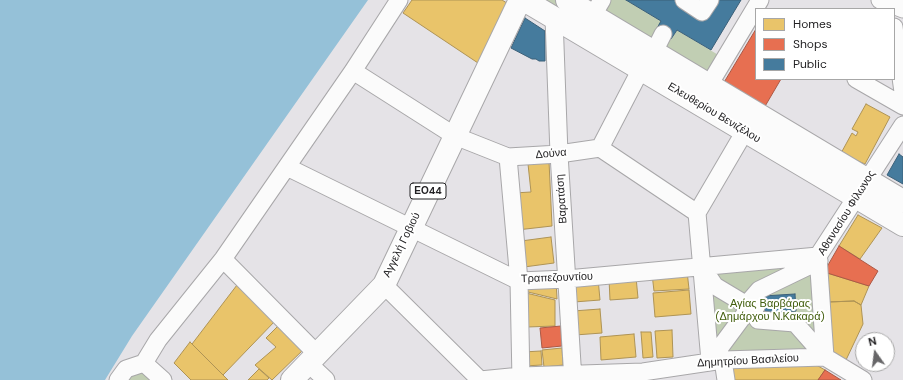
<!DOCTYPE html>
<meta charset="utf-8">
<style>
body{margin:0}
#map{position:relative;width:903px;height:380px;overflow:hidden;background:#e5e3e7;font-family:"DM Sans",sans-serif}
canvas{display:block}
.legend{position:absolute;left:755px;top:8px;width:140px;height:72px;box-sizing:border-box;background:#fff;border:1px solid #a7a7a7;margin:0;padding:5px 7px;list-style:none;font-size:12px;color:#232224}
.legend li{display:flex;align-items:center;gap:8px;height:20px}
.legend b{width:20px;border:1px solid #a7a7a7}
.north{position:absolute;left:855px;top:332px;width:40px;height:40px;box-sizing:border-box;background:#fff;border:1px solid #a7a7a7;border-radius:50%;rotate:346deg;font-size:11px;font-weight:700;line-height:16px;text-align:center;color:#232224}
.north::after{content:'';display:block;margin:auto;width:14px;height:18px;background:#676668;clip-path:polygon(50% 0,100% 100%,50% 72%,0 100%)}
</style>
<div id="map">
<canvas width="903" height="380"></canvas>
<ul class="legend">
<li><b style="height:11px;background:#e9c46a"></b>Homes</li>
<li><b style="height:11px;background:#e76f51"></b>Shops</li>
<li><b style="height:11px;background:#457b9d"></b>Public</li>
</ul>
<div class="north">N</div>
</div>
<script>
const ctx = document.querySelector('canvas').getContext('2d');
ctx.lineJoin = 'round';
function paint(path, color) {
  ctx.fillStyle = color;
  ctx.fill(path, 'evenodd');
}
function poly(rows) {
  const path = new Path2D();
  for (const r of rows) {
    path.moveTo(r[0], r[1]);
    for (let i = 2; i < r.length; i += 2) path.lineTo(r[i], r[i + 1]);
  }
  return path;
}
function trace(path, color, width, dash) {
  ctx.strokeStyle = color;
  ctx.lineWidth = width;
  ctx.lineCap = dash ? 'butt' : 'round';
  ctx.setLineDash(dash || []);
  ctx.stroke(path);
}
function drawText(font, color, halo, rows, align = 'center') {
  ctx.font = font + ' "DM Sans",sans-serif';
  ctx.lineWidth = 4;
  ctx.setLineDash([]);
  ctx.textBaseline = 'middle';
  ctx.strokeStyle = halo;
  ctx.fillStyle = color;
  for (const [text, x, y, turn = 0] of rows) {
    ctx.save();
    ctx.translate(x, y);
    ctx.rotate((+turn || 0) * Math.PI / 180);
    ctx.textAlign = isNaN(turn) ? turn : align;
    if (halo) ctx.strokeText(text, 0, 0);
    ctx.fillText(text, 0, 0);
    ctx.restore();
  }
}
paint(poly([
 [546,0,567,0,593,15,602,0,626,0,661,21,671,39,677,30,720,56,704,82,903,201,903,225,541,10],
 [818,256,825,357,710,361,702,267],
 [144,363,163,380,118,380]
]), '#c1ceb3');
paint(poly([
 [0,0,368,0,132,336,105,380,0,380]
]), '#95c1d8');
const homes = poly([
 [412,0,502,0,510,5,478,63,403,13,412,0],
 [866,104,890,117,865,164,858,161,856,164,840,155,852,133,856,136,858,132,852,129,866,104],
 [549,161,552,226,517,230,514,193,531,192,528,164,549,161],
 [858,215,882,228,860,259,839,246,858,215],
 [551,237,554,263,524,267,521,241,551,237],
 [687,271,689,289,654,291,652,274,687,271],
 [824,272,869,286,861,305,854,301,828,302,824,272],
 [636,277,638,298,610,300,609,279,636,277],
 [598,278,600,300,574,302,572,280,598,278],
 [556,280,557,299,524,291,526,282,556,280],
 [237,285,276,320,223,375,192,344,237,285],
 [689,290,691,314,655,317,653,293,689,290],
 [526,293,555,300,555,326,527,327,526,293],
 [854,301,861,305,863,324,846,360,832,352,828,302,854,301],
 [600,309,602,333,575,335,573,311,600,309],
 [279,325,305,348,272,380,255,365,276,347,266,338,279,325],
 [672,330,673,357,657,358,655,331,672,330],
 [641,332,651,332,653,357,643,358,641,332],
 [634,334,636,357,601,360,600,337,634,334],
 [190,342,228,380,191,380,174,363,190,342],
 [562,348,563,365,544,367,542,350,562,348],
 [541,351,542,365,524,366,523,352,541,351],
 [806,359,825,370,818,380,730,380,727,365,806,359],
 [259,369,269,378,267,380,248,380,259,369]
]);
paint(homes, '#e9c46a');
trace(homes, '#ae9355', 1);
const shops = poly([
 [756,29,756,79,781,79,764,108,723,84,756,29],
 [839,246,878,271,869,286,824,272,839,246],
 [561,326,562,346,542,348,540,328,561,326],
 [825,370,841,380,818,380,825,370]
]);
paint(shops, '#e76f51');
trace(shops, '#ac5844', 1);
const public = poly([
 [626,0,684,0,702,12,710,0,741,0,711,50,677,30,671,39,656,30,661,21,626,0],
 [525,18,545,31,545,61,539,61,536,59,532,59,511,48,525,18],
 [899,154,903,157,903,184,887,175,899,154],
 [795,294,796,311,764,313,763,296,795,294]
]);
paint(public, '#457b9d');
trace(public, '#3b6079', 1);
const street = poly([
 [684,0,702,12,710,0],
 [880,0,903,9],
 [593,15,602,0],
 [554,18,559,154,573,380],
 [894,27,903,92],
 [654,52,663,34],
 [353,71,455,136,508,157,559,154,600,148,697,213,710,361],
 [856,79,903,106],
 [709,85,760,0],
 [600,148,641,69],
 [508,157,519,281,521,380],
 [287,167,519,281,567,279,818,256],
 [697,213,745,131],
 [223,259,317,354],
 [702,267,715,286,750,307,756,307],
 [384,285,480,380],
 [746,305,759,290,819,261],
 [825,357,818,256,903,125],
 [723,360,726,380],
 [710,361,750,307,758,320,795,323,825,357,863,380],
 [308,363,326,380],
 [118,380,126,369,144,363],
 [163,380,144,363,158,340,223,259,353,71,399,0],
 [480,380,521,376,643,372,723,360,825,357]
]);
const primary = poly([
 [524,0,903,225],
 [567,0,903,201],
 [292,380,384,285,520,0]
]);
trace(street, '#a8a7a9', 19);
trace(primary, '#a8a7a9', 24);
trace(street, '#fbfbfb', 17);
trace(primary, '#fbfbfb', 22);
for (const [x, y, w] of [
 [428,191,36]
]) {
  const box = new Path2D();
  box.roundRect(x - w / 2, y - 8, w, 16, 3);
  ctx.fillStyle = '#fff';
  ctx.fill(box);
  trace(box, '#232224', 1);
}
drawText('bold 10px', '#232224', null, [
 ["ΕΟ44",428,191]
]);
drawText('11px', '#232224', '#fff', [
 ["Ελευθερίου Βενιζέλου",714,113,31],
 ["Δούνα",551,154,-5],
 ["Βαρατάση",562,199,-94],
 ["Αθανασίου Φίλωνος",847,213,-58],
 ["Αγγελή Γοβιού",402,245,-64],
 ["Τραπεζουντίου",557,278,-2],
 ["Δημητρίου Βασιλείου",748,361,-3]
]);
drawText('11px', '#425e0d', '#fff', [
 ["Αγίας Βαρβάρας",770,304],
 ["(Δημάρχου Ν.Κακαρά)",770,317]
]);
</script>
